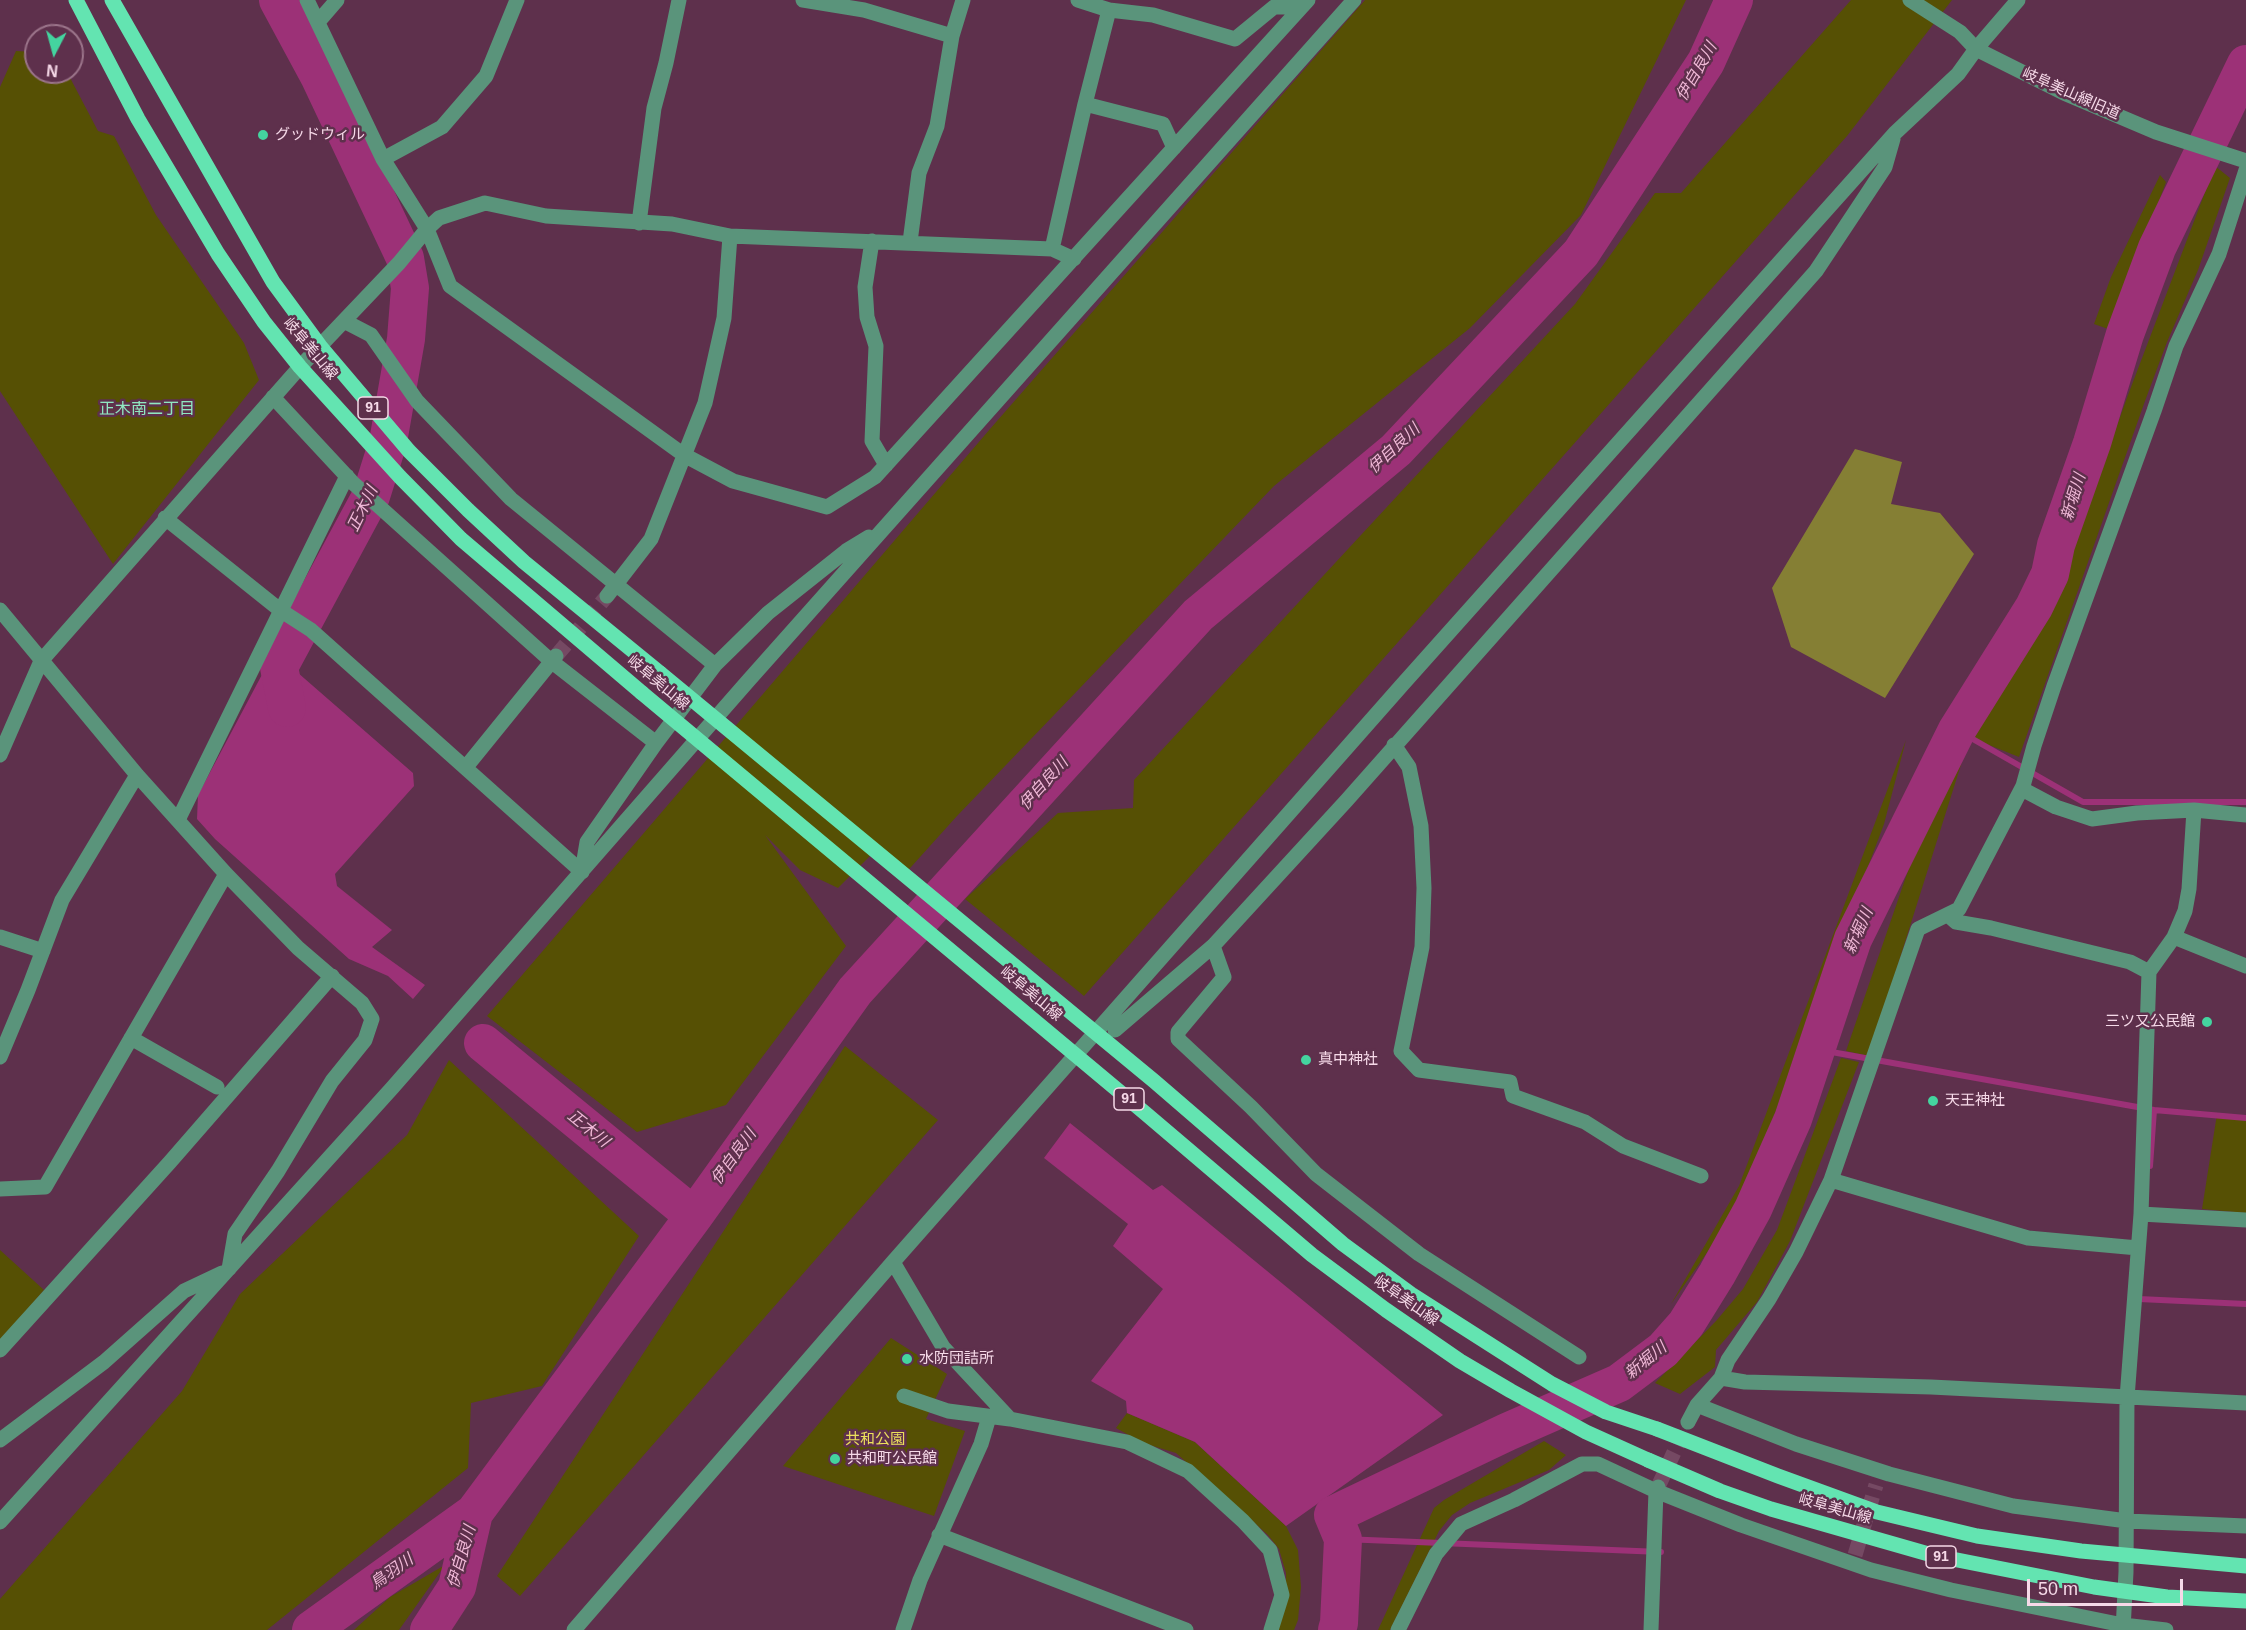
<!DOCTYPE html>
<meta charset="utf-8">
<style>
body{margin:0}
#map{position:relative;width:2246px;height:1630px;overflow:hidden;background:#5e304c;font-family:Helvetica,sans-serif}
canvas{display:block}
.north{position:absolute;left:24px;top:24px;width:60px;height:60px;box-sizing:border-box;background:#5e304c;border:2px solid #9b748a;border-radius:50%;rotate:186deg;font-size:16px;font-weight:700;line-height:24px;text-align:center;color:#f6d9e8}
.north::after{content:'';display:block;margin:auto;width:21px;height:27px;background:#44d49f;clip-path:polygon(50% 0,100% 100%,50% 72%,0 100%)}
.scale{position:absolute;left:2027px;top:1579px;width:156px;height:27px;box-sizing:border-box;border:3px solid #f6d9e8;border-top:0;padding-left:8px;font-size:18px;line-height:21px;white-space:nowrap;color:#f6d9e8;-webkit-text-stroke:4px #5e304c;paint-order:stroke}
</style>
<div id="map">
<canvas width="2246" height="1630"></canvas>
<div class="north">N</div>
<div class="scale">50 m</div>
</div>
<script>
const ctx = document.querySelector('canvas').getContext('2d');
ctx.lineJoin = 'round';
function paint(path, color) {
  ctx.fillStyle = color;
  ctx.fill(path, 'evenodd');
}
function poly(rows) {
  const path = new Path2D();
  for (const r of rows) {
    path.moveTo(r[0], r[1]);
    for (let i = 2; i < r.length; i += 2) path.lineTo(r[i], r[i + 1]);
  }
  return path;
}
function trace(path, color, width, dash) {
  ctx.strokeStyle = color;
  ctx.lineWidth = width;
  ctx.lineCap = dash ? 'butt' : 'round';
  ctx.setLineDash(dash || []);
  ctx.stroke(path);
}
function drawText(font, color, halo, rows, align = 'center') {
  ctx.font = font + ' Helvetica,"Noto Sans JP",sans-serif';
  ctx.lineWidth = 5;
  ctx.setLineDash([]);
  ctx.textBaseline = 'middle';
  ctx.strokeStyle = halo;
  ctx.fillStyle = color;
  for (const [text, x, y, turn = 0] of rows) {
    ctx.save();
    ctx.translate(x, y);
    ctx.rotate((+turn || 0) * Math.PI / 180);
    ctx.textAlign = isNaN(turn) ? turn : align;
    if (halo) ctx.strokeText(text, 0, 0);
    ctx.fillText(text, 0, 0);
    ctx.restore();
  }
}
paint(poly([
 [1365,0,1686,0,1581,215,1470,328,1274,486,957,816,902,877,877,849,838,888,800,870,765,835,846,946,726,1105,637,1132,487,1016,990,429],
 [1851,0,1952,0,1847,136,1084,996,965,899,1058,813,1133,808,1134,780,1575,304,1655,193,1681,193],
 [16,51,36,52,36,72,67,72,98,131,114,136,156,215,244,343,259,380,113,564,0,391,0,87],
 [2215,166,2230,178,2198,270,2167,342,2145,401,2019,757,1974,739,1975,723,2050,611,2128,395],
 [2160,175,2166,182,2111,330,2094,324,2111,277],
 [1906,740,1884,824,1741,1204,1671,1304,1739,1186],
 [1965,752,1869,1056,1846,1051,1932,801,1954,756],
 [845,1046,938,1120,520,1596,497,1576],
 [1841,1058,1859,1062,1790,1241,1757,1302,1716,1350,1715,1367,1680,1394,1655,1383,1716,1321,1743,1289,1777,1230],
 [449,1060,639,1236,542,1386,471,1403,468,1468,267,1630,0,1630,0,1599,182,1391,240,1294,407,1135],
 [2217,1114,2246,1117,2246,1213,2202,1209],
 [0,1250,44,1290,0,1341],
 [891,1338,947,1374,926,1419,965,1431,934,1516,783,1466],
 [1127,1413,1195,1442,1286,1526,1298,1550,1301,1587,1298,1620,1294,1630,1277,1630,1286,1596,1286,1573,1279,1549,1268,1535,1176,1453,1143,1443,1116,1428],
 [1544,1441,1566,1455,1549,1470,1470,1503,1452,1515,1439,1531,1390,1630,1378,1630,1434,1508,1444,1500],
 [445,1565,399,1630,354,1630,390,1597]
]), '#565004');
paint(poly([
 [1855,449,1902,462,1891,504,1940,513,1974,554,1885,698,1791,647,1772,588]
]), '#857f34');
paint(poly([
 [274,652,413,773,414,786,335,874,337,886,392,930,372,947,425,985,413,999,388,976,349,959,215,839,197,819,198,795],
 [1070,1123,1153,1190,1162,1185,1443,1415,1286,1526,1195,1442,1127,1413,1126,1401,1091,1381,1163,1289,1113,1246,1128,1224,1044,1158]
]), '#9c3177');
trace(poly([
 [1957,730,2083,802,2246,802],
 [1826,1051,2154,1110,2150,1166],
 [2154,1110,2246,1118],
 [2139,1296,2139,1299,2246,1304],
 [1343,1539,1661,1552]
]), '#9c3177', 6);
trace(poly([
 [278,0,319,76,405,258,410,288,406,339,388,442,371,496,279,667,287,708],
 [483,1043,694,1216],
 [311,1630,474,1513],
 [429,1630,457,1587,474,1513,694,1216,855,991,1198,615,1396,450,1581,253,1706,62,1734,0],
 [1337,1630,1339,1623,1343,1539,1333,1515,1507,1432,1619,1383,1663,1350,1686,1324,1717,1274,1753,1209,1793,1119,1853,939,1957,730,2034,607,2050,574,2056,545,2092,443,2125,334,2157,248,2246,64]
]), '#9c3177', 38);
trace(poly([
 [556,656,607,596],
 [1658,1487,1688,1422],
 [1855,1555,1876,1485]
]), '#754963', 15, [15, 8]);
trace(poly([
 [307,0,383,159,427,229,450,286,684,455,733,481,827,507,875,477,1308,0],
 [803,0,864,10,952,36],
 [1078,0,1109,10,1153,15,1235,39,1274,7,1301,7,1300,1],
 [1910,0,1960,32,1976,49,2064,93,2156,132,2246,161],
 [318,22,337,0],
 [1085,104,1163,124,1174,148],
 [383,159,442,127,486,76,517,0],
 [639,223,654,108,666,63,679,0],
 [872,241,865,287,867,317,876,346,872,441,886,465],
 [910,242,919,173,937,126,952,36,963,0],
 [1052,249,1085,104,1109,10],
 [344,321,371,335,417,401,511,499,715,665],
 [273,397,353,483,551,661,656,743],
 [165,518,280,610,311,630,582,872],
 [607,596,651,539,705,403,724,318,730,236],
 [0,610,137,775,226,874,298,948,362,1003,372,1019,365,1040,332,1081,278,1171,235,1234,229,1269],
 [1394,745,1409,767,1421,826,1424,888,1422,947,1401,1051,1419,1070,1510,1082,1513,1096,1585,1122,1623,1146,1701,1176],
 [0,755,41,661,300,367,399,263,427,229,439,218,485,203,546,216,672,224,730,236,1052,249,1074,259],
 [466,767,556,656],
 [2022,789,2056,807,2092,819,2137,813,2194,810],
 [178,820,347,476],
 [582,872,587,842,656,743,715,665,768,613,846,551,869,537],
 [1948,915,1956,922,1991,928,2130,962,2149,972],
 [0,937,43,951],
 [2174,937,2246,966],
 [1213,946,1224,977,1178,1032,1178,1039,1251,1107,1316,1174,1419,1254,1579,1357],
 [1115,1030,1213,946,1347,800,1816,271,1885,167,1893,139],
 [131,1038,217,1087],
 [0,1057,28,990,62,900,137,775],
 [1831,1180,2028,1238,2138,1248],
 [0,1189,45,1187,226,874],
 [2141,1214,2246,1220],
 [893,1262,943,1347,1010,1419],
 [0,1350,170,1162,332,976],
 [1721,1378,1745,1382,1931,1387,2246,1403],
 [904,1396,948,1411,1010,1419,1127,1442,1188,1471,1243,1521,1270,1550,1282,1595,1271,1630],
 [1697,1405,1796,1444,1889,1474,2013,1506,2127,1521,2246,1526],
 [1688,1422,1697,1405,1721,1378,1728,1360,1769,1299,1796,1252,1831,1180,1918,929,1959,909,2023,786,2034,746,2054,686,2154,411,2176,346,2219,254,2246,170],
 [0,1440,104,1362,184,1291,222,1273],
 [0,1522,393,1087,748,681,1354,0],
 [939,1535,1186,1630],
 [574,1630,893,1262,1402,685,1895,133,1958,74,1976,49,2018,0],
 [903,1630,920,1580,981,1444,989,1417],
 [1398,1630,1436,1554,1461,1524,1514,1500,1582,1464,1598,1464,1656,1491,1741,1525,1871,1570,1951,1590,2123,1625,2166,1630],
 [1651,1630,1656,1491,1658,1487],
 [2123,1630,2126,1572,2127,1398,2141,1214,2149,972,2174,937,2185,911,2189,889,2194,810,2246,815]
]), '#5a947b', 15);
trace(poly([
 [76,0,138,119,218,254,264,322,300,367,400,477,461,539,642,693],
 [112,0,273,282,320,346,409,451,468,510,524,562,660,673],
 [1657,1429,1778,1476,1877,1512,1977,1536,2081,1551,2246,1566],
 [1648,1460,1720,1491,1771,1509,1932,1555,2094,1587,2167,1597,2246,1601]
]), '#63e4b1', 15);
trace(poly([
 [660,673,1154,1081,1343,1244,1411,1294,1552,1384,1606,1412,1657,1429],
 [642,693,1145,1113,1312,1255,1386,1310,1460,1361,1511,1391,1586,1432,1648,1460]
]), '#63e4b1', 15);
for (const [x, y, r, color] of [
 [263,135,6,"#44d49f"],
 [2207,1022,6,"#44d49f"],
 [1306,1060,6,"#44d49f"],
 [1933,1101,6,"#44d49f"],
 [907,1359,6,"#44d49f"],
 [835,1459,6,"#44d49f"]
]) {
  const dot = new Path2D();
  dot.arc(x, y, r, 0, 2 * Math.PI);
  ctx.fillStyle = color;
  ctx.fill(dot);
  trace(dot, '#5e304c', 2);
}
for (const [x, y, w] of [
 [373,408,30],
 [1129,1099,30],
 [1941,1557,30]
]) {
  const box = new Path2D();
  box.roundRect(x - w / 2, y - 11, w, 22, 4.5);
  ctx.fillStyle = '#5e304c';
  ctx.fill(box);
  trace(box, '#f6d9e8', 1.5);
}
drawText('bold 14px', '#f6d9e8', null, [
 ["91",373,408],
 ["91",1129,1099],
 ["91",1941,1557]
]);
drawText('15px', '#f6d9e8', '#5e304c', [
 ["岐阜美山線旧道",2071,94,24],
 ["岐阜美山線",310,349,50],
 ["岐阜美山線",658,683,40],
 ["岐阜美山線",1031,994,40],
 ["岐阜美山線",1406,1301,35],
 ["岐阜美山線",1835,1509,16]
]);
drawText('15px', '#f6d9e8', '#5e304c', [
 ["グッドウィル",275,135],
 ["三ツ又公民館",2195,1022,"right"],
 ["真中神社",1318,1060],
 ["天王神社",1945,1101],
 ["水防団詰所",919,1359],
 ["共和町公民館",847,1459]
], 'left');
drawText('15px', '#ebe05b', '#5e304c', [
 ["共和公園",875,1440]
]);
drawText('italic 16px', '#f0b8d7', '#5e304c', [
 ["伊自良川",1697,72,-60],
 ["伊自良川",1394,449,-43],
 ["新堀川",2074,497,-73],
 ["正木川",363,509,-64],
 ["伊自良川",1044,784,-48],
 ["新堀川",1859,931,-66],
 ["正木川",588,1129,39],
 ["伊自良川",734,1157,-54],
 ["新堀川",1646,1361,-39],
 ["伊自良川",462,1557,-74],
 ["鳥羽川",392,1572,-35]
]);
drawText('16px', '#90e7c1', '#5e304c', [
 ["正木南二丁目",147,410]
]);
</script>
